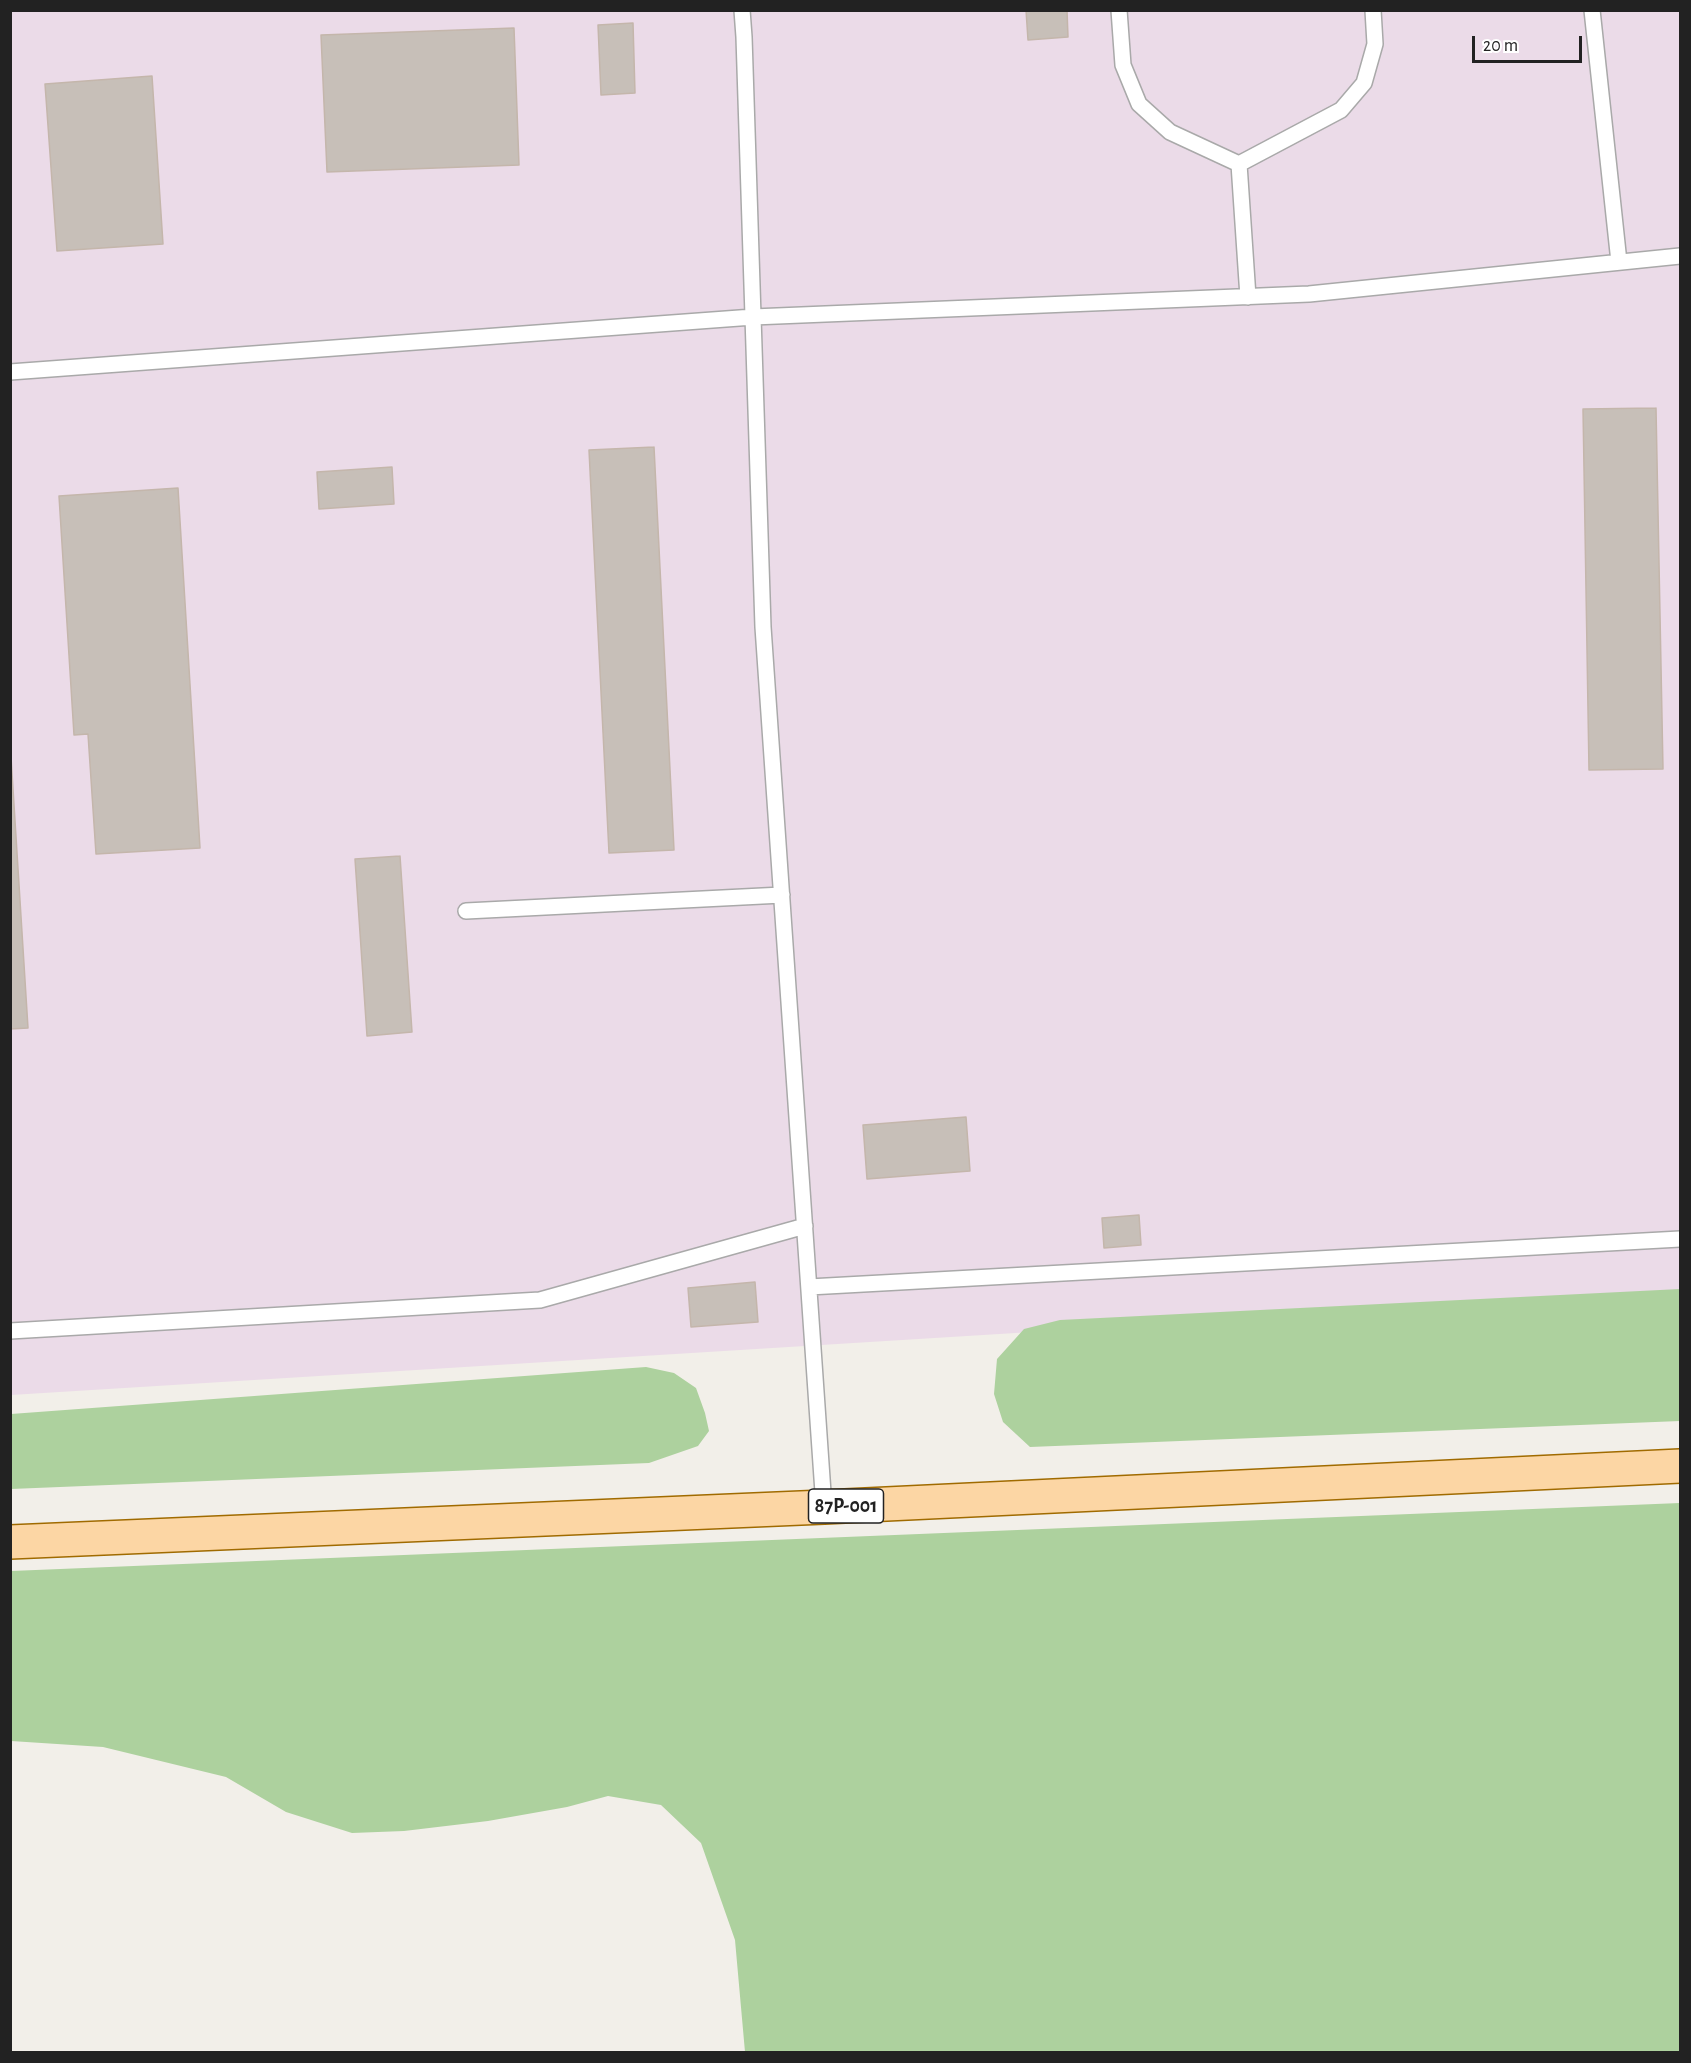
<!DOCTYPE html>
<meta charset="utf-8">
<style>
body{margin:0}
#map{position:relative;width:1691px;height:2063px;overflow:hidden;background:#f2efe9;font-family:"Alegreya Sans",sans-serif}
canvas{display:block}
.frame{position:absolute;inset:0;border:12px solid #222;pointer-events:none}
.scale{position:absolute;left:1472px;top:36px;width:110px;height:27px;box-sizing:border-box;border:3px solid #222;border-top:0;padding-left:8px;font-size:18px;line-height:21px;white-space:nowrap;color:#222;-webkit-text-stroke:4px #fff;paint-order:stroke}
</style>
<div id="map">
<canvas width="1691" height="2063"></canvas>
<div class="frame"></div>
<div class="scale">20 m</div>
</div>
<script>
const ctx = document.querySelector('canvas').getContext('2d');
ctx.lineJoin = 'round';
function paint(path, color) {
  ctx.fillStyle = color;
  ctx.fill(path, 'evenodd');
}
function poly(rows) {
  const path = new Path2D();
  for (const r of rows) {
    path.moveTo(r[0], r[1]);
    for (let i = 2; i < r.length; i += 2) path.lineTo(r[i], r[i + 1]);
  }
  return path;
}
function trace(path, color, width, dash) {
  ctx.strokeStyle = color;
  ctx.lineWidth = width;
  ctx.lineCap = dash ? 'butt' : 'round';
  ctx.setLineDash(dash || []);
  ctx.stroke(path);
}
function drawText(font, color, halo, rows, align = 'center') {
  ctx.font = font + ' "Alegreya Sans",sans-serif';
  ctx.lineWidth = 4.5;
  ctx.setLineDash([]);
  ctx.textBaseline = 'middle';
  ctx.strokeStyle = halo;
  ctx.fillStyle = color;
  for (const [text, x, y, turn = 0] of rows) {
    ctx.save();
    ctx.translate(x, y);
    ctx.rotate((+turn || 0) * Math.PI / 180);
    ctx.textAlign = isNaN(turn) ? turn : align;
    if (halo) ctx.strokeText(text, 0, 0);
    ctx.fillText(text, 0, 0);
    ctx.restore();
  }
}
paint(poly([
 [11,11,1680,11,1680,1292,11,1395]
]), '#ebdbe8');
paint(poly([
 [1680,1289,1680,1421,1030,1447,1003,1422,994,1394,997,1359,1024,1329,1060,1320],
 [646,1367,674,1373,696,1388,705,1413,709,1431,698,1446,649,1463,11,1489,11,1414],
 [1680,1503,1680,2052,745,2052,735,1940,701,1843,661,1805,608,1796,567,1807,488,1821,404,1831,352,1833,286,1812,226,1777,103,1747,11,1741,11,1571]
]), '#add19e');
const building = poly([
 [1026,10,1067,10,1068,37,1028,40,1026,10],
 [633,23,635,93,601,95,598,25,633,23],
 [514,28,519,165,327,172,321,35,514,28],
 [152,76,163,244,57,251,45,84,152,76],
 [1656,408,1663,769,1589,770,1583,409,1656,408],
 [654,447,674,850,609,853,589,450,654,447],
 [392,467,394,504,319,509,317,472,392,467],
 [178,488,200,848,96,854,88,734,74,735,59,496,178,488],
 [10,741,28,1028,10,1029,10,741],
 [400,856,412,1032,367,1036,355,859,400,856],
 [966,1117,970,1171,867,1179,863,1125,966,1117],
 [1139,1215,1141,1245,1104,1248,1102,1218,1139,1215],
 [755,1282,758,1322,691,1327,688,1288,755,1282]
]);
paint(building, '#c7bfb8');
trace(building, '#c4b6ab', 1.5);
const lane = poly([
 [742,10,744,37,763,627,824,1507],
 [1119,10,1123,65,1139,104,1170,132,1239,164],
 [1592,10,1619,262],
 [1248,297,1239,164,1341,110,1364,83,1375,44,1373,10],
 [10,372,753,317,1309,294,1680,256],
 [466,911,782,895],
 [809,1287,1680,1239],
 [10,1331,540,1300,805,1226]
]);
const primary = poly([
 [10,1542,824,1507,1680,1466]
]);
trace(lane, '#a9a9a9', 18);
trace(primary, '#a06b00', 36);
trace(lane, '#fff', 15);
trace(primary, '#fcd6a4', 33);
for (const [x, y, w] of [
 [846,1506,75]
]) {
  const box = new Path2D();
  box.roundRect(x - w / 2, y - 17, w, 34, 4.5);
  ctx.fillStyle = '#fff';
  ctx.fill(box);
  trace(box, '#222', 1.5);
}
drawText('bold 20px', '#222', null, [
 ["87Р-001",846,1506]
]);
</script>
